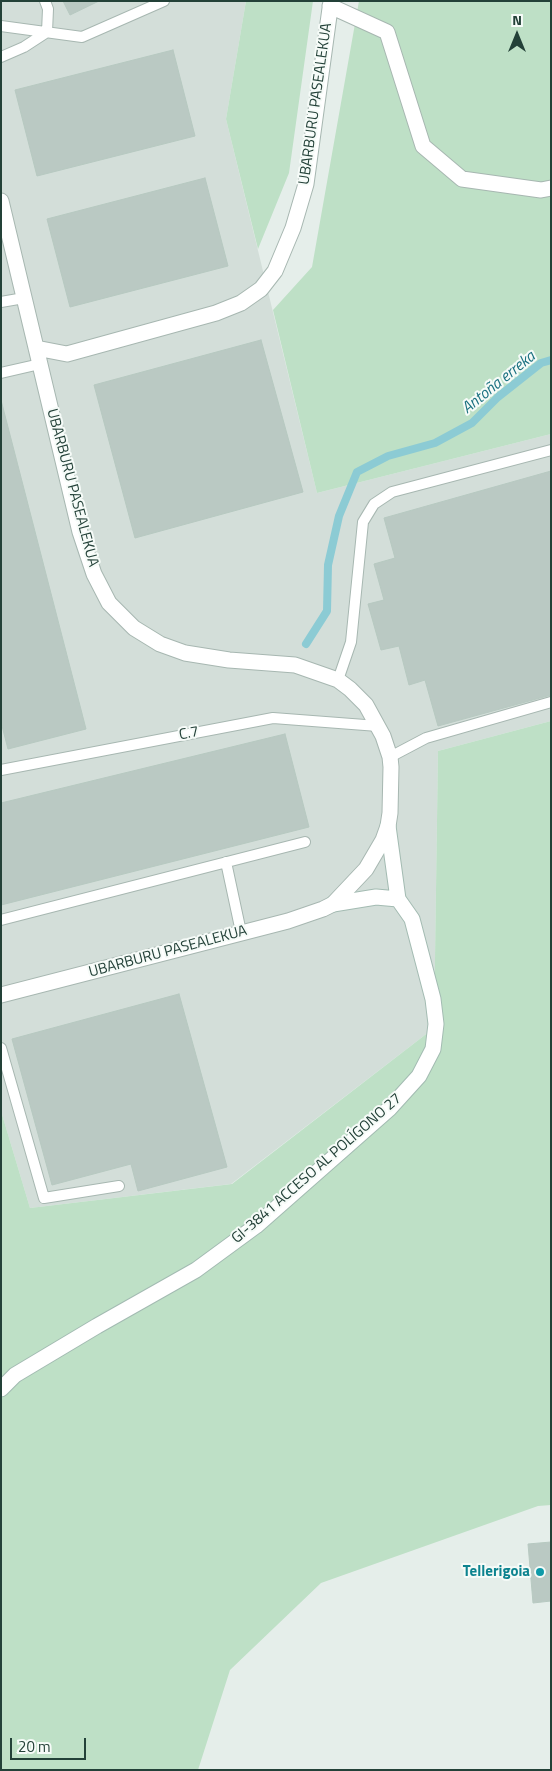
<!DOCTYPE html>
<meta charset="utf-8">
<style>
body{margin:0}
#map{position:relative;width:552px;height:1771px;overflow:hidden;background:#e5eeea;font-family:"Titillium Web",sans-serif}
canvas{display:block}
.frame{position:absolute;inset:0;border:2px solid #234138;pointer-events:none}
.north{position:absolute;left:492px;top:10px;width:50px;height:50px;-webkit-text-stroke:4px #f6fbf8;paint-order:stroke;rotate:0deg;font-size:14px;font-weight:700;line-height:20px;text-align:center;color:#234138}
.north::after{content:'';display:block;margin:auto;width:18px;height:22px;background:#234138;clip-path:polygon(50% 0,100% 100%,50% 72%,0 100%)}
.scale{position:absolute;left:10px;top:1738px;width:76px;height:22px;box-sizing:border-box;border:2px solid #234138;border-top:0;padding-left:6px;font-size:15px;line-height:18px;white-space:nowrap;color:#234138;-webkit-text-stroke:4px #f6fbf8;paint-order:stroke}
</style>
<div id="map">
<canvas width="552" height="1771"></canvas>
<div class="frame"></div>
<div class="north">N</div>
<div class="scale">20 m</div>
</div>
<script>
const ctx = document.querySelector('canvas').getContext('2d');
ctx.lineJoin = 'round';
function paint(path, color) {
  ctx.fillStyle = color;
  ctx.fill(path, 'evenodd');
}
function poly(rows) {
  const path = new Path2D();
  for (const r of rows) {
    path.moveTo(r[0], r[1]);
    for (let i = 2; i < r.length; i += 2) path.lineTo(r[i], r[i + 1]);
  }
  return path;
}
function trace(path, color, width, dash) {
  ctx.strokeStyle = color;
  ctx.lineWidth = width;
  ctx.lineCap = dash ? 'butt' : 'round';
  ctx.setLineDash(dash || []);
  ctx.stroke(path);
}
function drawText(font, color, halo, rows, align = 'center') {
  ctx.font = font + ' "Titillium Web",sans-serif';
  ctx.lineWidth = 4;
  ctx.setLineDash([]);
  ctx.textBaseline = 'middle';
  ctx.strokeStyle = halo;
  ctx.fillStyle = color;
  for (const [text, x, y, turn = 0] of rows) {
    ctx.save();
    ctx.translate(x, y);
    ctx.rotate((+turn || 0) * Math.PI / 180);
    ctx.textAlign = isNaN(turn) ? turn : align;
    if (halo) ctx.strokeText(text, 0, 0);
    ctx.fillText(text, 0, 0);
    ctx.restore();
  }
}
paint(poly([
 [1,1,246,1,226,119,317,493,551,434,551,721,438,751,434,1028,231,1184,30,1208,1,1111]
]), '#d3ded9');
paint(poly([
 [246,1,313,1,289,173,258,249,226,119],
 [359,1,551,1,551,434,317,493,273,310,312,267],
 [551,721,551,1505,538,1506,321,1583,230,1670,198,1770,1,1770,1,1111,30,1208,232,1184,434,1028,438,751]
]), '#bee0c6');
trace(poly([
 [306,644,327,611,328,565,339,516,357,472,388,456,435,443,472,423,498,397,541,363,551,360]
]), '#8ccbd4', 8);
const building = poly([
 [63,1,99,1,70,15,63,1],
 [173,50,195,136,37,176,15,90,173,50],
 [205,178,228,266,70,307,47,219,205,178],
 [261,340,303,492,135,538,94,385,261,340],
 [1,400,86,729,8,749,1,722,1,400],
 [551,471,551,695,438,726,425,680,409,685,399,646,381,650,368,604,384,600,374,564,395,558,384,518,551,471],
 [285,734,309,827,1,905,1,803,285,734],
 [179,994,227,1167,138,1191,131,1164,52,1185,12,1039,179,994],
 [551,1542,551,1601,533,1603,528,1544,551,1542]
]);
paint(building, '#bac9c3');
trace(building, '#b7c9c1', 1);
const service = poly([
 [1,26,82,37,164,1],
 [1,57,24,47,47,32,48,9,45,1],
 [1,302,24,298],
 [1,373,40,364],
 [338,680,351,642,363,522,374,504,392,492,551,450],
 [390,757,426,738,551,702],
 [1,770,273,718,378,726],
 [226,862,241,932],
 [1,920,305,842],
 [1,1048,44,1198,119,1186]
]);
const minor = poly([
 [330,6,387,32,423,146,462,179,541,190,551,188],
 [1,201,80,532,94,574,109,603,134,628,160,644,185,653,229,660,295,665,338,680,350,689,366,705,383,736,390,757,391,767,390,813,388,826,383,840,366,869,333,904,323,909,288,921,1,995],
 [36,348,67,354,216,313,241,303,261,289,275,271,293,228,306,184,331,1]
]);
const secondary = poly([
 [388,826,398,899],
 [333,904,376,897,398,899],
 [1,1389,15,1375,97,1326,196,1270,256,1226,390,1108,419,1076,433,1049,436,1024,433,999,412,919,398,899]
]);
trace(service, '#a7b7b1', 12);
trace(minor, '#a7b7b1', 17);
trace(secondary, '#a3bbb2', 17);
trace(service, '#fff', 10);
trace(minor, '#fff', 15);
trace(secondary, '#fff', 15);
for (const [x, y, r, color] of [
 [540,1572,5,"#0f9aa8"]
]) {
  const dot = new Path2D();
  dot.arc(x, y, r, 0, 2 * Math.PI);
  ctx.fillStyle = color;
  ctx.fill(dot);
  trace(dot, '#f6fbf8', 2);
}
drawText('15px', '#234138', '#f6fbf8', [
 ["UBARBURU PASEALEKUA",316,104,-82],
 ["UBARBURU PASEALEKUA",72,488,75],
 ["C.7",189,734,-11],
 ["UBARBURU PASEALEKUA",168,952,-15],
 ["GI-3841 ACCESO AL POLÍGONO 27",317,1169,-41]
]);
drawText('bold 15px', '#0d838f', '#f6fbf8', [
 ["Tellerigoia",530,1572]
], 'right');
drawText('italic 16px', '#1b7180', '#f6fbf8', [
 ["Antoña erreka",499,383,-39]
]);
</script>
